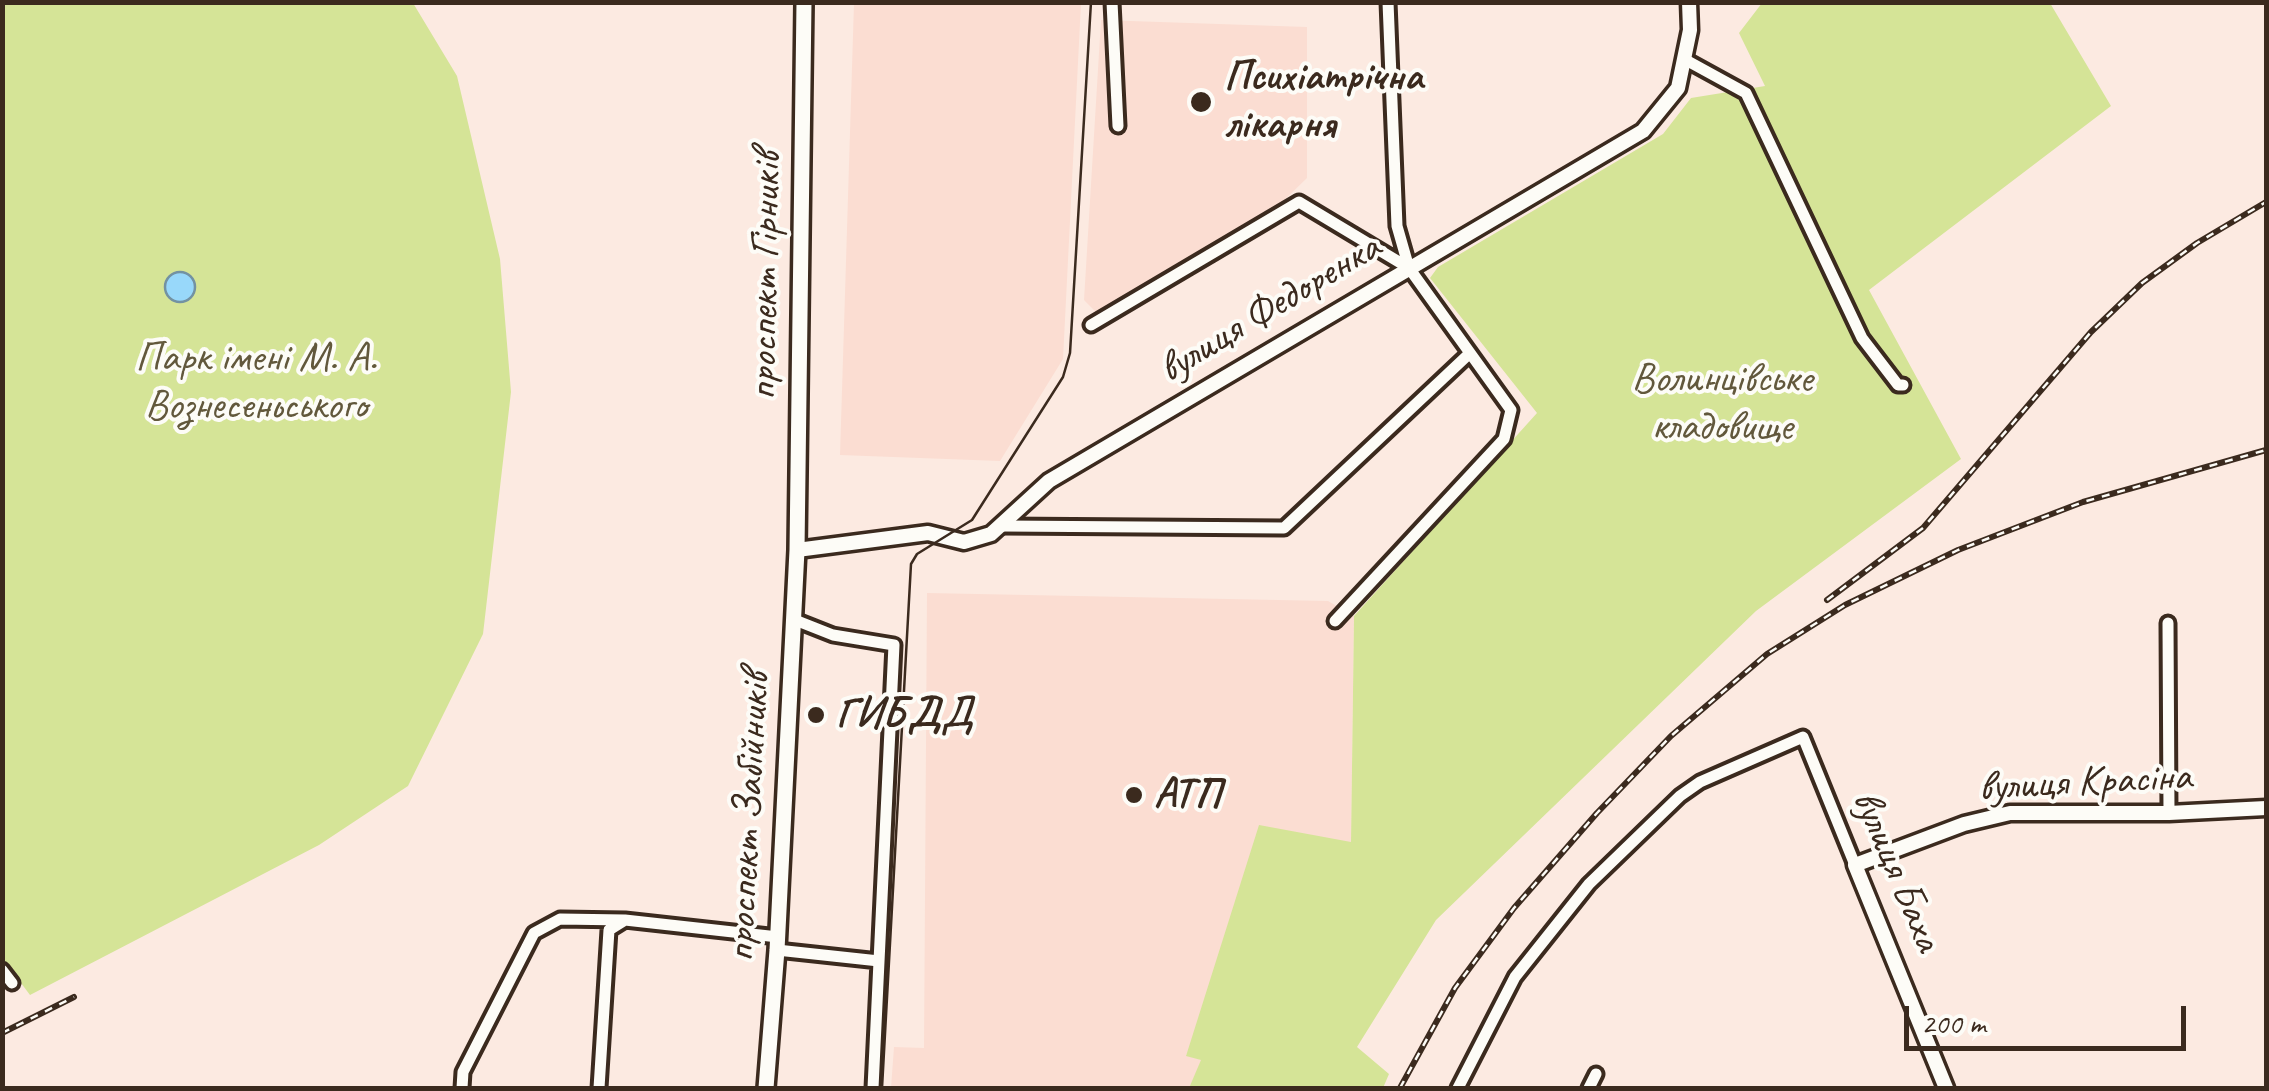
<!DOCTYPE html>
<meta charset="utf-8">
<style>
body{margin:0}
#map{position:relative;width:2269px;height:1091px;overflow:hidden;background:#fceae1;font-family:Caveat,sans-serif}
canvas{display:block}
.frame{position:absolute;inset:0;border:5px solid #3b2a1e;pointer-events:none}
.scale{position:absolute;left:1904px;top:1006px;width:282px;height:45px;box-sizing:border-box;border:5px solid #3b2a1e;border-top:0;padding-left:12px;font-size:30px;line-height:35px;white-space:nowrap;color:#3b2a1e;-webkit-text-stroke:8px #fdfcf7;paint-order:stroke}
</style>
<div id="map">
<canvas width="2269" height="1091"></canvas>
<div class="frame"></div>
<div class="scale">200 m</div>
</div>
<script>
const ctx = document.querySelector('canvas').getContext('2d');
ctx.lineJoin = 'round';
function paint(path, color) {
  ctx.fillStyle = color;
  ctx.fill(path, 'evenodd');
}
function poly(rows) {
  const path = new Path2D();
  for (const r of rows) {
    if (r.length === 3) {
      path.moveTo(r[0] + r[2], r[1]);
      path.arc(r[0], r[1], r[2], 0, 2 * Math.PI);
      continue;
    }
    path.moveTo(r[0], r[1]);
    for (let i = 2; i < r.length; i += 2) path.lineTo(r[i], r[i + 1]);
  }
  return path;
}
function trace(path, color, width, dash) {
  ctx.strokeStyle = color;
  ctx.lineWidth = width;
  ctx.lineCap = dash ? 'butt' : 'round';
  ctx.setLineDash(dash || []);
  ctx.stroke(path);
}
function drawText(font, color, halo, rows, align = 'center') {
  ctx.font = font + ' Caveat,sans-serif';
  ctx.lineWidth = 8;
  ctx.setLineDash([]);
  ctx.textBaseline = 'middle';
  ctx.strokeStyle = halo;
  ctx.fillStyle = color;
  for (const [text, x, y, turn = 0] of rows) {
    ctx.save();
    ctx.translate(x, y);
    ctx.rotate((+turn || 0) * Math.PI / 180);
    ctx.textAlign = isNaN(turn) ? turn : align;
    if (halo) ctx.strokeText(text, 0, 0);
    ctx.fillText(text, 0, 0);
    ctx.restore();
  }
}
paint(poly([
 [854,3,1081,3,1063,359,1000,461,840,455],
 [1101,20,1307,27,1307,178,1273,211,1099,315,1084,300],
 [927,593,1328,601,1354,616,1351,842,1186,1055,1202,1060,1189,1088,891,1088,894,1047,924,1048]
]), '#fbddd2');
paint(poly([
 [3,3,413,3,457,76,500,259,511,392,483,634,408,786,319,845,30,995,3,959],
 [1762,3,2050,3,2111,106,1869,290,1961,459,1756,611,1436,920,1357,1047,1389,1074,1383,1088,1189,1088,1201,1060,1186,1056,1259,825,1351,842,1354,616,1537,413,1430,278,1438,267,1663,134,1691,98,1765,86,1739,33]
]), '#d5e497');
const water = poly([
 [180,287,15]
]);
paint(water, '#98d8fa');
trace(water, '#7392a2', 2.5);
const minor = poly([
 [1112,2,1118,126],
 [1388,2,1397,226,1409,268],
 [1684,59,1746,93,1862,338,1898,385,1903,385],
 [1091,325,1299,202,1409,268,1511,410,1504,439,1335,621],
 [1002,526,1284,528,1470,353],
 [795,620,833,635,894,645,873,1088],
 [2168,623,2169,813],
 [777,950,879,961],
 [2,970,12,983],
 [462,1088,463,1072,534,933,560,919,625,920],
 [599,1088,609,930,625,920,778,937],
 [1458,1088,1515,977,1589,884,1680,796,1700,782,1803,737,1855,865],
 [1589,1088,1596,1074]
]);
const tertiary = poly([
 [797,550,928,533,964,542,991,534,1049,481,1643,131,1678,88,1690,30,1689,2],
 [1946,1088,1855,865,1964,824,2010,813,2169,813,2266,808]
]);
const secondary = poly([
 [766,1088,777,950,797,550,804,2]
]);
trace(minor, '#3b2a1e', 19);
trace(tertiary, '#3b2a1e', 21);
trace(secondary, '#3b2a1e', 22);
trace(minor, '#fdfcf7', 11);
trace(tertiary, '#fdfcf7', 14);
trace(secondary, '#fdfcf7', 15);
trace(poly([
 [882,1088,911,564,917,554,972,520,1063,377,1070,353,1091,2]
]), '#3b2a1e', 2.5);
const rail = poly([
 [1827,600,1923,528,2091,332,2142,283,2197,243,2266,202],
 [2,1033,74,997],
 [1400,1088,1455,988,1514,908,1597,813,1671,736,1767,654,1845,605,1958,550,2083,502,2266,450]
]);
trace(rail, '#3b2a1e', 6);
trace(rail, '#fdfcf7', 2.5, [8]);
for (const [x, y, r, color] of [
 [1201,102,12,"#3b2a1e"],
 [816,715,10,"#3b2a1e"],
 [1134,795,10,"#3b2a1e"]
]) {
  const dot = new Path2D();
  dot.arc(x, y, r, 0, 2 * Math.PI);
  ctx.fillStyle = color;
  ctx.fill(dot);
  trace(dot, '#fdfcf7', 4);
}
drawText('bold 42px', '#3b2a1e', '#fdfcf7', [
 ["Психіатрічна",1224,78],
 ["лікарня",1224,126],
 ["ГИБДД",836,715],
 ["АТП",1154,795]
], 'left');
drawText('42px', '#3b2a1e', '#fdfcf7', [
 ["проспект Гірників",766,276,-89],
 ["вулиця Федоренка",1270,309,-31],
 ["вулиця Красіна",2085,783,-3],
 ["проспект Забійників",749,817,-87],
 ["вулиця Баха",1896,871,67]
]);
drawText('42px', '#62583c', '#fdfcf7', [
 ["Парк імені М. А.",256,359],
 ["Вознесеньського",256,407],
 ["Волинцівське",1722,380],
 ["кладовище",1722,428]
]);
</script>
